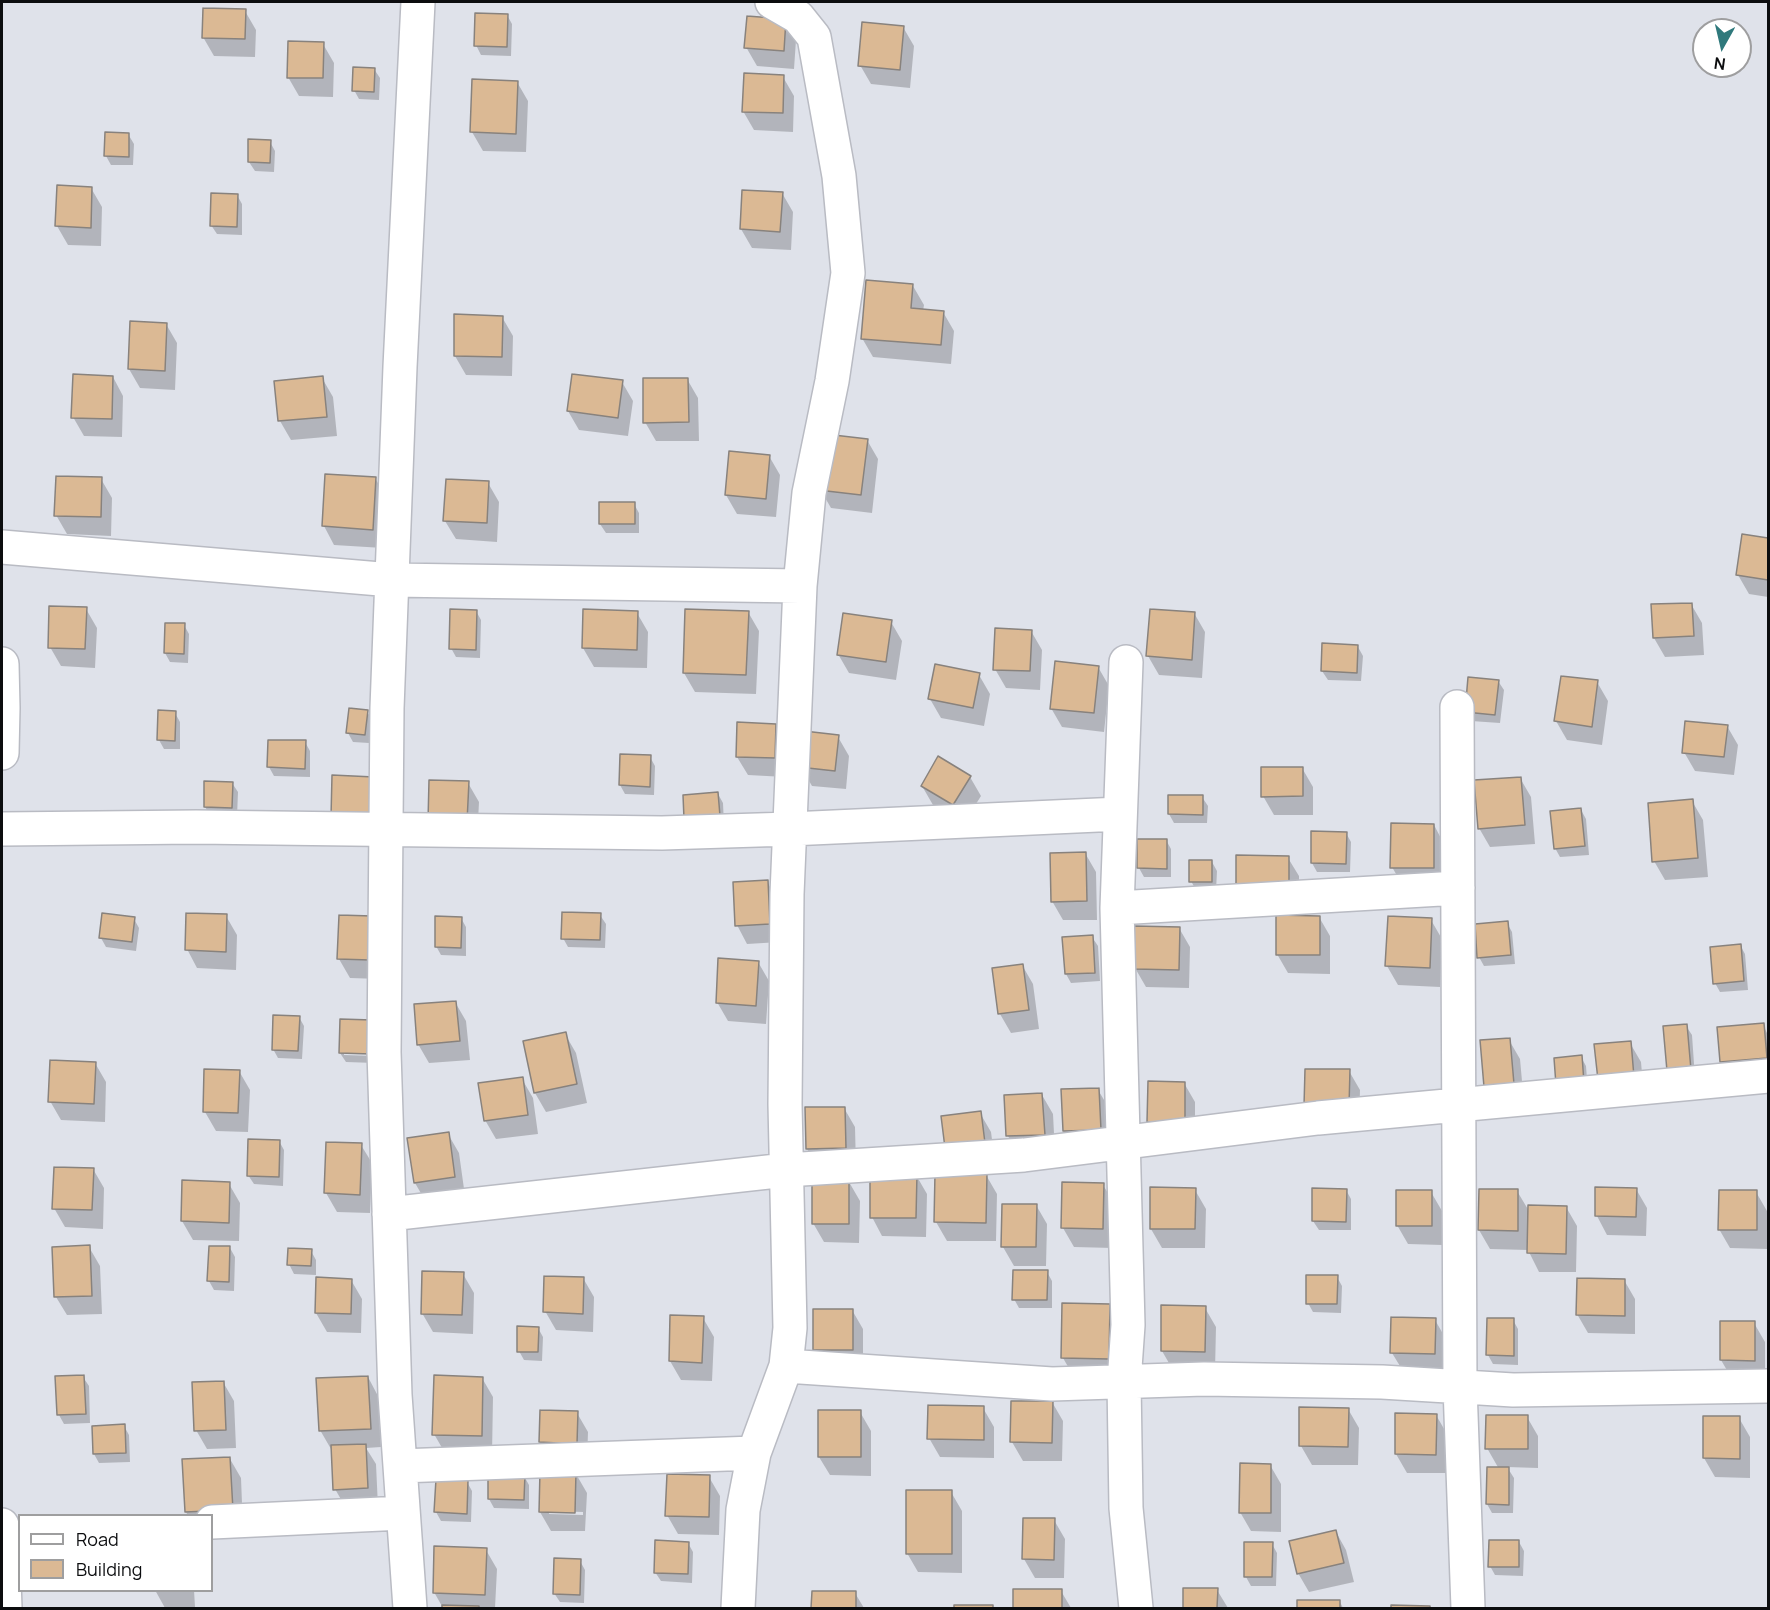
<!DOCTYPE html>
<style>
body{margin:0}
#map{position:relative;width:1770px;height:1610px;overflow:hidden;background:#dfe2ea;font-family:Manrope,sans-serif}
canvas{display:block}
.frame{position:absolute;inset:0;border:3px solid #0c0d0f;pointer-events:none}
.legend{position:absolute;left:18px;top:1514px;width:195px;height:78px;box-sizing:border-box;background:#fff;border:2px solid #9e9e9f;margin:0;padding:8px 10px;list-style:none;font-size:18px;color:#0c0d0f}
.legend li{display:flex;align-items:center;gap:12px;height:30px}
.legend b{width:30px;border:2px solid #9e9e9f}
.north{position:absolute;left:1692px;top:18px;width:60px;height:60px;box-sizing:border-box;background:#fff;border:2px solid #9e9e9f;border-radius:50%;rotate:188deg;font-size:16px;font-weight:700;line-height:24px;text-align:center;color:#0c0d0f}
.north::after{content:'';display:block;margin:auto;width:21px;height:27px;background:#2f797c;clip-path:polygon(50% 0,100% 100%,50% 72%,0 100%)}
</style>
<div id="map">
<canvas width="1770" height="1610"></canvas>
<div class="frame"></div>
<ul class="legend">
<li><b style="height:8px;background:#fff"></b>Road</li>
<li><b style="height:16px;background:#dbb994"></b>Building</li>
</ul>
<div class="north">N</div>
</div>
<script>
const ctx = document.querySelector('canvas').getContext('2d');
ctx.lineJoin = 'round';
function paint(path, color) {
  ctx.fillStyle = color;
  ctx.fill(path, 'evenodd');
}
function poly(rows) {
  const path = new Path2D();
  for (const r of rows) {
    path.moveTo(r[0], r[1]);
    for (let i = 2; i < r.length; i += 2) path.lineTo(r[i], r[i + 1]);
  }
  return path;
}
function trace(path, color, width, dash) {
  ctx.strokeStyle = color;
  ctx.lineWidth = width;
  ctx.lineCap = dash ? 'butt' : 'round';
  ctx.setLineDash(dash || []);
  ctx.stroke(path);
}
paint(poly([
 [245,11,256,30,255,57,214,56,203,37],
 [507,15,512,24,511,56,481,55,476,45],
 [785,21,796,40,794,69,757,66,746,47],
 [903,27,914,46,910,88,871,84,860,65],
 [323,44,334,63,333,97,299,96,288,77],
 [374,69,380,78,379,100,359,99,354,90],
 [783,77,794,96,793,132,754,130,743,111],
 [517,82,528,101,526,152,483,151,472,132],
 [128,134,134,144,133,165,111,165,106,156],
 [270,142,275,151,274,172,255,171,249,162],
 [91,188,102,207,101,246,68,245,57,226],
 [782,193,793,212,791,250,752,248,741,229],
 [237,195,242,204,242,235,217,234,211,225],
 [913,286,924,305,923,311,943,312,954,331,951,364,873,357,862,338],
 [502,317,513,336,512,376,466,375,455,356],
 [132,323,166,324,177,343,175,390,140,388,129,369],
 [113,377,123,396,122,437,84,436,73,417],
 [322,378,333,397,337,436,291,440,280,421,276,382],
 [687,379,698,398,699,441,656,441,645,422],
 [622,382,633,401,628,436,579,430,568,411],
 [867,440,878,459,872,513,831,508,820,489],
 [769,456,780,475,776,517,737,514,726,495],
 [375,478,386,497,383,548,334,545,324,526],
 [101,479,112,498,111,536,67,534,56,515],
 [488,483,499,502,497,542,456,539,445,521],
 [634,504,639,513,639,533,606,533,600,524],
 [1743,536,1768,540,1768,597,1749,594,1738,575],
 [1691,604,1702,623,1704,655,1665,657,1654,638],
 [86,609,97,628,95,668,61,666,50,647],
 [476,611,481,620,480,658,456,657,451,648],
 [748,612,759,631,756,694,695,692,684,673],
 [637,613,648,632,647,668,594,667,583,648],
 [1194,613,1205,632,1202,678,1159,675,1148,656],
 [891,622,902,641,896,680,849,673,838,654],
 [166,624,184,625,189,634,188,663,170,662,165,653],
 [1031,631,1042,650,1040,690,1006,688,995,669],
 [1358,647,1363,656,1361,681,1328,680,1322,671],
 [1098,667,1109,686,1104,732,1062,727,1051,708],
 [979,675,990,694,984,726,941,718,930,699],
 [1498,681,1504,690,1500,723,1471,721,1466,712],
 [1597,682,1608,701,1602,745,1567,740,1556,721],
 [367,711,372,721,369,743,353,742,348,733],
 [175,713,180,722,180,749,164,749,159,740],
 [776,725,786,744,785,777,748,775,737,757],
 [1727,726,1738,745,1734,775,1695,771,1684,752],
 [838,737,849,756,846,789,812,786,801,767],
 [305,742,310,751,310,777,274,776,269,767],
 [621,756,650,757,655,766,654,795,625,794,620,785],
 [1302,768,1313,787,1313,815,1274,815,1263,796],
 [970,777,981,796,964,823,933,805,922,786],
 [1520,778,1531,797,1535,844,1490,847,1479,828],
 [232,783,238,792,237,817,211,816,205,807],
 [468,783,479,802,477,841,430,821],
 [718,794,723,803,724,825,686,818],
 [1202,797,1208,806,1207,823,1174,823,1169,814],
 [1692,801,1703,820,1708,877,1665,880,1654,861],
 [1581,810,1586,819,1589,855,1560,857,1555,848],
 [1434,825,1444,844,1444,887,1403,886,1392,867],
 [1346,833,1351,842,1350,872,1317,872,1312,863],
 [1166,840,1171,849,1171,877,1144,877,1139,868],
 [1085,853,1096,872,1097,920,1063,920,1052,901],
 [1288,858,1299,876,1299,907,1248,906],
 [1212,862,1217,871,1216,891,1196,890,1191,881],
 [767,882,778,900,780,942,747,944,737,925],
 [600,915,606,924,605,948,568,947,563,938],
 [226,916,237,935,236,970,197,968,187,949],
 [1319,917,1330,936,1330,974,1288,973,1277,954],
 [461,918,466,927,466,956,441,955,436,946],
 [134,919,139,928,136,951,106,947,101,938],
 [1431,920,1442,939,1440,987,1398,985,1387,966],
 [1507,923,1512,932,1515,964,1484,966,1479,957],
 [1179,928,1190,947,1189,988,1146,987,1135,968],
 [382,936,380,979,350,978,339,959],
 [1092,937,1098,946,1100,981,1071,983,1066,974,1064,938],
 [1740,945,1745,954,1748,990,1720,992,1715,983],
 [758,962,769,981,766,1024,728,1021,717,1002],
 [1022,965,1033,984,1039,1029,1011,1033,1000,1014,993,969],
 [455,1002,466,1021,470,1060,429,1063,418,1044],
 [299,1017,304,1026,302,1059,278,1058,273,1049],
 [1763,1025,1768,1035,1768,1078,1732,1081,1721,1062],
 [1686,1026,1692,1035,1695,1078,1674,1080],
 [565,1034,576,1053,587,1103,546,1112,535,1093],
 [1509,1040,1520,1059,1524,1103,1497,1105],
 [1630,1043,1641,1062,1644,1096,1610,1099],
 [344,1052,344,1055,376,1056,375,1063,346,1062,340,1053],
 [1581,1057,1586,1066,1588,1092,1556,1059],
 [95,1063,106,1082,105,1122,61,1120,50,1101],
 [239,1071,250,1090,248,1132,216,1131,205,1112],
 [1349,1071,1360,1090,1359,1126,1317,1125],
 [522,1079,533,1098,538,1134,496,1139,485,1120],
 [1184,1083,1195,1102,1195,1141,1159,1141,1148,1122],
 [1098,1090,1109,1108,1111,1149,1075,1150,1064,1131],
 [1042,1095,1053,1114,1055,1153,1019,1155,1008,1136,1006,1096],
 [844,1108,855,1127,856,1167,818,1167,807,1149],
 [980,1113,991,1132,995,1162,947,1148],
 [448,1134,459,1153,465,1196,426,1202,415,1183],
 [279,1141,284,1150,283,1186,254,1184,248,1175],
 [361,1145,372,1163,370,1213,337,1212,326,1193],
 [93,1169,104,1188,103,1229,65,1227,54,1208],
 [916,1175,927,1194,926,1237,882,1236,872,1217],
 [986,1175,997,1194,996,1241,947,1241,936,1222],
 [849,1182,860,1201,859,1243,824,1242,813,1223],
 [229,1184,240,1203,239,1241,193,1240,182,1221],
 [1103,1185,1114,1203,1113,1248,1074,1247,1063,1228],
 [1597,1188,1636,1189,1647,1208,1646,1236,1607,1235,1597,1216],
 [1195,1190,1206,1209,1205,1248,1162,1248,1151,1229],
 [1346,1190,1351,1199,1351,1230,1319,1230,1313,1221],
 [1517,1191,1529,1211,1566,1207,1577,1226,1576,1272,1539,1272,1528,1250,1490,1249,1479,1230],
 [1431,1192,1442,1211,1442,1245,1408,1244,1397,1225],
 [1756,1192,1767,1211,1767,1249,1730,1248,1719,1229],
 [1036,1205,1047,1224,1046,1266,1014,1266,1003,1247],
 [89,1247,100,1266,102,1314,67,1315,56,1297],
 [230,1248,235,1257,234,1291,214,1290,209,1281],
 [311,1251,316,1260,316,1275,294,1274,289,1264],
 [1047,1272,1052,1281,1052,1308,1019,1308,1014,1299],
 [463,1274,474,1293,473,1334,433,1332,422,1313],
 [1337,1277,1342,1286,1341,1313,1313,1312,1308,1303],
 [583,1278,594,1297,593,1332,556,1330,545,1311],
 [351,1280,362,1299,361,1333,327,1332,316,1313],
 [1624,1280,1635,1299,1635,1334,1588,1333,1577,1314],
 [1109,1305,1120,1324,1119,1377,1074,1377,1063,1358],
 [1205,1308,1216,1327,1215,1371,1173,1370,1162,1351],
 [852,1310,863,1329,863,1368,825,1368,814,1349],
 [703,1318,714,1337,712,1381,681,1380,670,1361],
 [1435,1320,1446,1339,1445,1372,1403,1371,1392,1353],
 [1513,1320,1518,1329,1518,1365,1493,1364,1488,1355],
 [1754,1323,1765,1342,1765,1379,1732,1379,1721,1360],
 [538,1328,543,1337,542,1361,524,1360,519,1351],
 [83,1377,89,1386,90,1423,64,1424,59,1415,57,1378],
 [368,1377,378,1396,381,1447,366,1448,376,1464,378,1507,346,1508,335,1489,333,1449,331,1449,320,1430],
 [482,1378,493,1397,492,1455,445,1453,434,1434],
 [223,1382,234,1401,236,1448,207,1449,196,1430],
 [1052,1402,1063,1421,1062,1461,1023,1461,1012,1442],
 [983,1408,994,1427,994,1458,940,1457,929,1438],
 [1348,1409,1359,1428,1358,1465,1312,1465,1301,1446],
 [541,1412,577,1413,588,1432,587,1462,551,1461,540,1442],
 [860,1412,871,1431,871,1476,830,1475,819,1457],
 [1436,1415,1447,1434,1446,1473,1407,1473,1396,1454],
 [1527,1417,1538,1436,1538,1468,1507,1467,1514,1478,1513,1513,1492,1513,1487,1504,1499,1469,1487,1448],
 [1739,1418,1750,1437,1750,1478,1715,1477,1704,1458],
 [124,1426,129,1435,130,1462,99,1463,94,1454,93,1427],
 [230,1459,241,1478,243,1529,212,1516,188,1516,186,1512],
 [1270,1465,1281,1484,1281,1532,1251,1531,1240,1512],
 [576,1474,587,1493,585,1531,551,1531,540,1512],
 [549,1511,583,1512,583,1515,549,1514],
 [524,1476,529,1485,529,1509,494,1508,489,1499],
 [709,1477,720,1496,719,1535,678,1534,667,1515],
 [467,1482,472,1491,471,1522,441,1521,436,1512],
 [951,1492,962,1511,962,1573,918,1572,907,1553],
 [1054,1520,1065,1539,1064,1578,1035,1578,1024,1559],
 [1336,1532,1346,1550,1354,1582,1309,1592,1298,1573],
 [1519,1542,1524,1551,1523,1576,1495,1575,1490,1566],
 [688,1543,693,1552,692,1583,661,1581,655,1572],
 [1272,1544,1277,1553,1276,1586,1251,1586,1246,1577],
 [486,1550,497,1569,495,1608,443,1608,434,1592],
 [580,1561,585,1570,584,1603,560,1602,554,1593],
 [1184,1589,1217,1590,1228,1608,1184,1608],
 [155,1590,194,1590,195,1607,165,1608],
 [1015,1591,1061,1591,1071,1608,1015,1608],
 [813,1593,855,1593,864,1608,813,1608],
 [1298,1601,1340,1602,1343,1608,1298,1608],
 [956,1606,992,1606,994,1608,956,1608],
 [1392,1607,1429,1607,1430,1608,1392,1608]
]), '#0003');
const building = poly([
 [203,8,246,9,245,39,202,38,203,8],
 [475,13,508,14,507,47,474,46,475,13],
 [747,16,786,19,784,51,744,48,747,16],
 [862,22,904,26,900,70,858,66,862,22],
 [288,41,324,42,323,78,287,78,288,41],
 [353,67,375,68,374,92,352,91,353,67],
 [744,73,784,75,783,113,742,112,744,73],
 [472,79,518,81,516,134,470,132,472,79],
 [105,132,129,133,129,157,104,156,105,132],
 [248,139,271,140,270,163,248,162,248,139],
 [57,185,92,187,91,228,55,226,57,185],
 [742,190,783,192,780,232,740,229,742,190],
 [211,193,238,194,237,227,210,226,211,193],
 [866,280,913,284,911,308,944,311,941,345,861,339,866,280],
 [454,314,503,316,502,357,454,356,454,314],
 [130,321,167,323,165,371,128,369,130,321],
 [73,374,113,376,112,419,71,418,73,374],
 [572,374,623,380,618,418,567,411,572,374],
 [323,376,327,417,278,421,274,381,323,376],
 [643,378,688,378,689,422,643,423,643,378],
 [825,434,868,439,861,495,818,490,825,434],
 [729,451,770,455,766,499,725,495,729,451],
 [325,474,376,477,373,530,322,526,325,474],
 [56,476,102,477,101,517,54,516,56,476],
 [446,479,489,481,487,523,443,521,446,479],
 [599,502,635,502,635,524,599,524,599,502],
 [1742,534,1768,538,1768,580,1736,575,1742,534],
 [1692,603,1694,636,1653,638,1651,604,1692,603],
 [49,606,87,607,85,649,48,648,49,606],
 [450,609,477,610,476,650,449,649,450,609],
 [583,609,638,611,637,650,582,648,583,609],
 [685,609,749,611,746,675,683,673,685,609],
 [1150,609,1195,612,1192,660,1146,656,1150,609],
 [843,613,892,620,886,662,837,655,843,613],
 [165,623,185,623,184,654,164,653,165,623],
 [995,628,1032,630,1030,671,993,670,995,628],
 [1322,643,1358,645,1357,673,1321,671,1322,643],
 [1055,661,1099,666,1094,713,1050,709,1055,661],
 [935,664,980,673,973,708,928,699,935,664],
 [1561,676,1598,680,1592,727,1554,721,1561,676],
 [1468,677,1499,680,1495,715,1465,712,1468,677],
 [349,708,368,710,365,735,346,733,349,708],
 [158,710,176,711,175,741,157,740,158,710],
 [1685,721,1728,725,1724,757,1682,753,1685,721],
 [737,722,776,724,775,758,736,757,737,722],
 [804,731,839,735,835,771,799,767,804,731],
 [268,740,306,740,305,769,267,767,268,740],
 [620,754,651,755,650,787,619,785,620,754],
 [938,756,971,776,953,805,921,786,938,756],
 [1261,767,1303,767,1303,796,1261,797,1261,767],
 [332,775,374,777,372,818,331,817,332,775],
 [1521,777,1525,825,1478,829,1474,780,1521,777],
 [429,780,469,781,467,822,428,821,429,780],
 [204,781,233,782,232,808,204,807,204,781],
 [718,792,720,816,684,819,683,795,718,792],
 [1168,795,1203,795,1203,815,1168,814,1168,795],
 [1693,799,1698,858,1652,862,1648,803,1693,799],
 [1581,808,1585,846,1554,849,1550,811,1581,808],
 [1391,823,1434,824,1434,868,1390,868,1391,823],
 [1311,831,1347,832,1346,864,1311,863,1311,831],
 [1137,839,1167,839,1167,869,1137,868,1137,839],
 [1086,852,1087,901,1051,902,1050,853,1086,852],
 [1236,855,1289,856,1289,888,1236,888,1236,855],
 [1189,860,1212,860,1212,882,1189,882,1189,860],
 [768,880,770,924,735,926,733,882,768,880],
 [562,912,601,913,600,940,561,939,562,912],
 [102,913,135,917,132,942,99,938,102,913],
 [186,913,227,914,226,952,185,950,186,913],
 [339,915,372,916,370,960,337,959,339,915],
 [1276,915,1320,916,1320,955,1276,955,1276,915],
 [435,916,462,917,461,948,435,947,435,916],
 [1388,916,1432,918,1430,968,1385,966,1388,916],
 [1508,921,1511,955,1477,958,1475,924,1508,921],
 [1134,926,1180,927,1179,970,1134,969,1134,926],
 [1093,935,1095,973,1065,974,1062,937,1093,935],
 [1741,944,1744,981,1713,984,1710,947,1741,944],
 [718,958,759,961,756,1006,716,1003,718,958],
 [1023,964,1029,1010,998,1014,992,968,1023,964],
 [456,1001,460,1041,417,1045,414,1004,456,1001],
 [273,1015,300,1016,298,1051,272,1050,273,1015],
 [340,1019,372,1020,371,1054,339,1053,340,1019],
 [1764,1023,1767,1058,1720,1062,1717,1027,1764,1023],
 [1687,1024,1691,1070,1667,1071,1663,1026,1687,1024],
 [566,1032,577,1084,534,1093,523,1041,566,1032],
 [1510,1038,1514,1084,1484,1087,1480,1040,1510,1038],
 [1631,1041,1634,1077,1598,1080,1594,1044,1631,1041],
 [1582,1055,1584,1083,1556,1085,1554,1058,1582,1055],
 [50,1060,96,1062,94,1104,48,1102,50,1060],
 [204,1069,240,1070,238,1113,203,1112,204,1069],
 [1305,1069,1350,1069,1349,1107,1304,1106,1305,1069],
 [523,1077,528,1115,484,1121,478,1083,523,1077],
 [1148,1081,1185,1082,1185,1123,1147,1122,1148,1081],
 [1099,1088,1101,1130,1063,1131,1061,1089,1099,1088],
 [1042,1093,1045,1135,1006,1136,1004,1095,1042,1093],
 [805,1107,845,1107,846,1148,806,1149,805,1107],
 [981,1111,985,1143,945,1148,941,1116,981,1111],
 [449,1132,455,1177,414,1183,407,1138,449,1132],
 [248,1139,280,1140,279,1177,247,1176,248,1139],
 [326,1142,362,1143,360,1195,324,1193,326,1142],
 [54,1167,94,1168,92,1210,52,1209,54,1167],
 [870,1173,917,1174,916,1218,870,1218,870,1173],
 [935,1173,987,1174,986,1223,934,1222,935,1173],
 [182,1180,230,1182,229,1223,181,1221,182,1180],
 [812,1180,849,1180,849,1224,812,1224,812,1180],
 [1062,1182,1104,1183,1103,1229,1061,1228,1062,1182],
 [1150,1187,1196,1188,1195,1229,1150,1229,1150,1187],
 [1595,1187,1637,1188,1636,1217,1595,1216,1595,1187],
 [1312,1188,1347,1189,1346,1222,1312,1221,1312,1188],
 [1479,1189,1518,1189,1518,1231,1478,1230,1479,1189],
 [1396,1190,1432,1190,1432,1226,1396,1226,1396,1190],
 [1719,1190,1757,1190,1757,1230,1718,1230,1719,1190],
 [1002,1204,1037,1204,1036,1247,1001,1247,1002,1204],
 [1528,1205,1567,1206,1566,1254,1527,1253,1528,1205],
 [90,1245,92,1296,54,1297,52,1247,90,1245],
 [209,1246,230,1246,229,1282,207,1281,209,1246],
 [288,1248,312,1249,311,1266,287,1265,288,1248],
 [1013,1270,1048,1270,1047,1300,1012,1300,1013,1270],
 [422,1271,464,1272,462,1315,421,1314,422,1271],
 [1306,1275,1338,1275,1337,1304,1306,1304,1306,1275],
 [544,1276,584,1277,583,1314,543,1312,544,1276],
 [316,1277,352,1279,351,1314,315,1313,316,1277],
 [1577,1278,1625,1279,1625,1316,1576,1315,1577,1278],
 [1062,1303,1110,1304,1109,1359,1061,1358,1062,1303],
 [1161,1305,1206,1306,1205,1352,1161,1351,1161,1305],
 [813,1309,853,1309,853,1350,813,1350,813,1309],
 [670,1315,704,1316,702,1363,669,1361,670,1315],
 [1391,1317,1436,1318,1435,1354,1390,1353,1391,1317],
 [1487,1318,1514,1318,1514,1356,1486,1355,1487,1318],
 [1720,1321,1755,1321,1755,1361,1720,1360,1720,1321],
 [517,1326,539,1327,538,1352,517,1352,517,1326],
 [84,1375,86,1414,57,1415,55,1376,84,1375],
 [434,1375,483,1377,482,1436,432,1435,434,1375],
 [368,1376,371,1429,319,1431,316,1378,368,1376],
 [224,1381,226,1430,194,1431,192,1382,224,1381],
 [1011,1401,1053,1401,1052,1443,1010,1442,1011,1401],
 [928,1405,984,1406,984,1440,927,1439,928,1405],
 [1299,1407,1349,1408,1348,1447,1299,1446,1299,1407],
 [540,1410,578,1411,577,1444,539,1442,540,1410],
 [818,1410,861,1410,861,1457,818,1457,818,1410],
 [1395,1413,1437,1414,1436,1455,1395,1454,1395,1413],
 [1486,1415,1528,1415,1528,1449,1485,1449,1486,1415],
 [1703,1416,1740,1416,1740,1459,1703,1458,1703,1416],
 [125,1424,126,1453,93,1454,92,1426,125,1424],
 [366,1444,368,1488,333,1490,331,1445,366,1444],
 [230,1457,233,1510,185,1512,182,1459,230,1457],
 [1240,1463,1271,1464,1271,1513,1239,1513,1240,1463],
 [1487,1467,1509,1467,1509,1505,1486,1504,1487,1467],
 [540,1471,576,1472,575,1513,539,1512,540,1471],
 [488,1473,525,1474,524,1500,488,1499,488,1473],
 [667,1474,710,1475,709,1517,665,1516,667,1474],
 [436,1479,468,1480,467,1514,434,1512,436,1479],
 [906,1490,952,1490,952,1554,906,1554,906,1490],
 [1023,1518,1055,1518,1054,1560,1022,1559,1023,1518],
 [1336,1530,1344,1563,1297,1574,1289,1541,1336,1530],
 [655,1540,689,1542,688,1574,654,1573,655,1540],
 [1489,1540,1519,1540,1519,1567,1488,1567,1489,1540],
 [1244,1542,1273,1542,1272,1577,1244,1577,1244,1542],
 [434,1546,487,1548,485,1595,433,1593,434,1546],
 [554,1558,581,1559,580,1595,553,1594,554,1558],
 [1183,1588,1218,1588,1217,1608,1183,1608,1183,1588],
 [1013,1589,1062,1589,1062,1608,1013,1608,1013,1589],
 [812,1591,856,1591,856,1608,811,1608,812,1591],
 [1297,1600,1340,1600,1340,1608,1297,1608,1297,1600],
 [442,1605,479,1606,479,1608,442,1608,442,1605],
 [954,1605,993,1605,993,1608,954,1608,954,1605],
 [1391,1605,1430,1606,1430,1608,1391,1608,1391,1605]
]);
paint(building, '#dbb994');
trace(building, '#88827d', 1.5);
const minor = poly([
 [2,547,392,580,800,586],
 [1126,662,1117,908,1128,1325,1124,1382,1126,1508,1136,1608],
 [2,664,3,708,2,753],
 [1457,707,1460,1387,1468,1608],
 [2,829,196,827,662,833,790,829,1120,814],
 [1117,908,1458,888],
 [389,1214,786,1170,1024,1155,1318,1118,1768,1076],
 [786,1366,1052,1384,1204,1379,1382,1382,1513,1390,1768,1386],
 [400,1466,754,1453],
 [212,1522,403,1513],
 [2,1525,5,1608],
 [410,1608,395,1395,384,1052,387,708,400,367,418,2],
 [738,1608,743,1510,754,1453,786,1366,790,1328,785,1104,787,894,800,586,809,493,832,381,848,273,839,176,814,37,798,17,772,2]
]);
trace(minor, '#b9bbc3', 36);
trace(minor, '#fff', 33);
</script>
